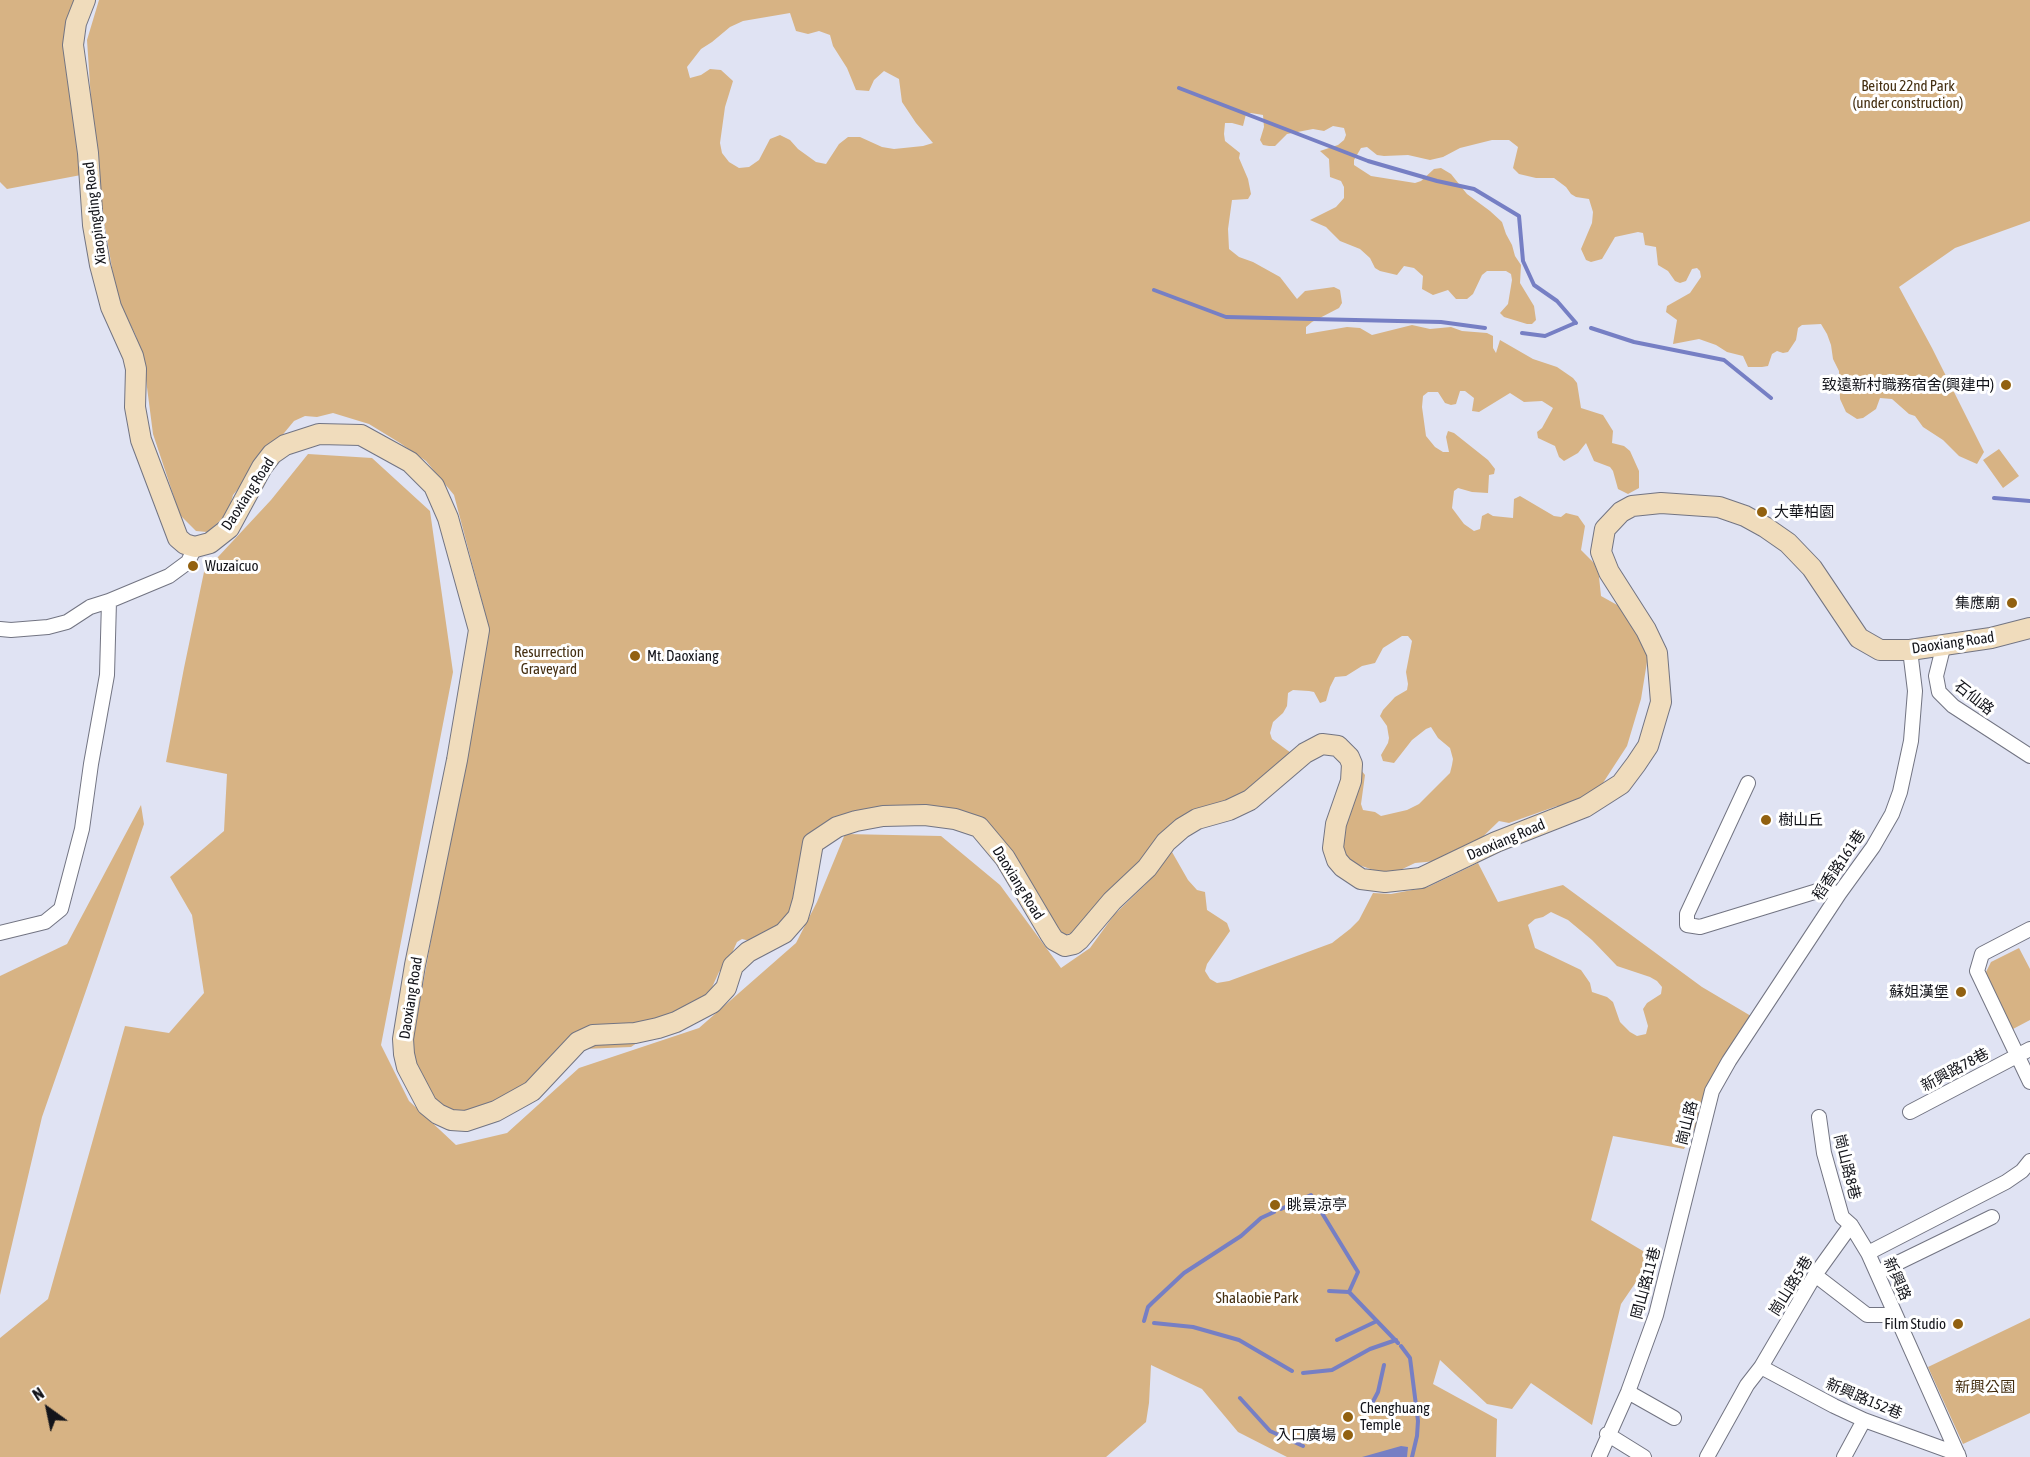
<!DOCTYPE html>
<meta charset="utf-8">
<style>
body{margin:0}
#map{position:relative;width:2030px;height:1457px;overflow:hidden;background:#e0e3f3;font-family:"Asap Condensed",sans-serif}
canvas{display:block}
.north{position:absolute;left:18px;top:1379px;width:60px;height:60px;-webkit-text-stroke:4px #fff;paint-order:stroke;rotate:327deg;font-size:16px;font-weight:700;line-height:24px;text-align:center;color:#13141a}
.north::after{content:'';display:block;margin:auto;width:21px;height:27px;background:#13141a;clip-path:polygon(50% 0,100% 100%,50% 72%,0 100%)}
</style>
<div id="map">
<canvas width="2030" height="1457"></canvas>
<div class="north">N</div>
</div>
<script>
const ctx = document.querySelector('canvas').getContext('2d');
ctx.lineJoin = 'round';
function paint(path, color) {
  ctx.fillStyle = color;
  ctx.fill(path, 'evenodd');
}
function poly(rows) {
  const path = new Path2D();
  for (const r of rows) {
    path.moveTo(r[0], r[1]);
    for (let i = 2; i < r.length; i += 2) path.lineTo(r[i], r[i + 1]);
  }
  return path;
}
function trace(path, color, width, dash) {
  ctx.strokeStyle = color;
  ctx.lineWidth = width;
  ctx.lineCap = dash ? 'butt' : 'round';
  ctx.setLineDash(dash || []);
  ctx.stroke(path);
}
function drawText(font, color, halo, rows, align = 'center') {
  ctx.font = font + ' "Asap Condensed","Noto Sans TC",sans-serif';
  ctx.lineWidth = 6;
  ctx.setLineDash([]);
  ctx.textBaseline = 'middle';
  ctx.strokeStyle = halo;
  ctx.fillStyle = color;
  for (const [text, x, y, turn = 0] of rows) {
    ctx.save();
    ctx.translate(x, y);
    ctx.rotate((+turn || 0) * Math.PI / 180);
    ctx.textAlign = isNaN(turn) ? turn : align;
    if (halo) ctx.strokeText(text, 0, 0);
    ctx.fillText(text, 0, 0);
    ctx.restore();
  }
}
paint(poly([
 [0,0,78,0,63,41,81,175,7,189,0,182],
 [99,0,2030,0,2030,221,1955,248,1899,287,1932,348,1984,452,1977,464,1959,456,1943,440,1923,427,1915,416,1909,414,1892,399,1880,398,1876,409,1863,418,1857,419,1846,412,1840,399,1839,371,1833,359,1831,345,1827,334,1821,324,1802,325,1798,328,1796,340,1788,352,1783,353,1777,351,1772,354,1768,366,1762,367,1748,367,1743,356,1727,352,1716,345,1699,339,1673,344,1677,320,1666,312,1667,306,1690,293,1701,277,1700,271,1697,268,1692,269,1686,281,1680,283,1675,281,1668,271,1658,265,1656,247,1645,245,1643,233,1638,232,1615,237,1602,259,1591,262,1586,260,1581,249,1592,223,1593,212,1589,199,1576,197,1571,194,1566,187,1554,178,1536,178,1519,174,1513,168,1518,147,1509,140,1492,140,1460,148,1443,157,1430,160,1408,155,1384,156,1377,155,1367,147,1361,148,1354,160,1354,165,1371,176,1415,183,1421,181,1434,169,1441,168,1451,174,1467,194,1490,211,1502,222,1506,234,1512,245,1515,256,1521,265,1520,283,1534,306,1536,320,1532,324,1527,324,1504,317,1500,313,1508,304,1512,280,1511,274,1506,271,1487,271,1482,275,1473,294,1467,299,1456,299,1448,290,1433,295,1422,289,1423,276,1414,268,1404,266,1397,275,1380,271,1375,268,1370,258,1360,249,1340,241,1326,227,1310,220,1336,207,1344,198,1344,187,1341,181,1330,177,1329,159,1320,151,1338,145,1344,140,1346,135,1344,128,1333,126,1324,131,1313,129,1287,134,1275,146,1269,146,1263,145,1260,140,1264,127,1263,115,1251,113,1246,114,1243,126,1232,123,1225,123,1224,134,1225,141,1240,153,1239,158,1248,179,1251,194,1248,199,1232,200,1228,229,1229,249,1239,257,1253,262,1280,277,1297,299,1305,291,1334,287,1340,290,1342,303,1339,308,1312,322,1306,327,1306,334,1347,327,1360,328,1372,335,1412,325,1430,329,1451,327,1462,331,1487,333,1493,336,1493,348,1496,353,1500,340,1533,359,1557,367,1573,378,1577,383,1581,408,1603,415,1613,431,1612,443,1624,446,1630,451,1639,471,1639,488,1628,494,1618,489,1613,471,1610,467,1594,461,1586,443,1578,453,1564,461,1559,457,1555,446,1538,438,1537,432,1542,428,1553,408,1542,401,1524,402,1510,393,1479,412,1472,411,1474,398,1465,391,1460,391,1456,404,1451,405,1445,403,1438,392,1428,392,1423,396,1422,407,1426,436,1435,447,1443,452,1449,452,1446,437,1448,431,1454,433,1488,460,1495,469,1494,474,1489,475,1488,493,1472,492,1458,488,1454,491,1452,508,1464,524,1474,531,1480,529,1482,516,1488,513,1493,516,1513,518,1514,499,1520,496,1554,516,1561,517,1566,513,1578,516,1585,526,1581,550,1598,567,1601,596,1628,611,1648,656,1647,662,1641,699,1627,746,1599,789,1579,805,1557,806,1509,823,1499,821,1466,853,1436,861,1415,863,1394,873,1382,873,1350,862,1344,852,1343,834,1361,770,1365,775,1361,804,1363,810,1375,812,1381,816,1407,810,1419,804,1450,773,1452,765,1453,759,1450,748,1438,738,1431,727,1426,729,1412,740,1394,763,1383,761,1381,755,1388,743,1389,738,1387,726,1380,716,1383,710,1395,697,1407,690,1408,684,1406,672,1412,641,1408,636,1402,636,1383,648,1375,663,1362,666,1346,676,1335,677,1330,687,1326,701,1320,703,1314,692,1309,691,1293,690,1288,693,1287,706,1283,713,1273,722,1270,733,1272,739,1291,753,1271,779,1214,809,1079,931,1068,934,1061,934,979,822,826,825,802,915,754,942,742,939,737,942,727,964,719,972,709,994,631,1047,584,1049,471,1119,431,1100,403,1037,418,1012,488,624,454,495,426,461,400,443,369,424,333,413,317,417,305,416,294,421,233,495,230,506,221,520,207,532,196,531,180,515,153,434,144,364,136,336,117,297,96,175,87,40],
 [790,13,796,31,808,34,819,31,830,35,833,46,847,68,856,90,869,91,874,80,884,71,899,79,902,102,916,123,933,143,923,146,894,149,882,147,860,137,848,137,839,144,826,164,816,162,798,149,790,140,780,135,770,139,759,160,749,167,739,168,729,162,722,153,720,143,725,107,733,81,721,70,710,69,701,75,690,78,687,67,701,49,712,42,730,27,743,21],
 [1999,449,2019,476,2003,488,1983,460],
 [308,454,372,458,430,511,453,672,381,1045,409,1101,456,1145,507,1133,579,1068,699,1028,796,943,817,902,845,834,941,836,1000,885,1061,968,1090,948,1114,915,1148,882,1172,852,1188,880,1197,890,1205,892,1207,910,1227,923,1230,931,1207,964,1205,971,1210,979,1217,983,1229,981,1332,943,1350,929,1359,920,1373,893,1391,894,1428,887,1478,863,1498,902,1563,885,1702,987,1751,1016,1684,1149,1613,1136,1591,1220,1653,1257,1621,1304,1592,1425,1531,1383,1512,1409,1487,1404,1440,1360,1433,1384,1497,1419,1496,1457,1287,1457,1238,1432,1202,1389,1151,1365,1149,1403,1146,1422,1106,1457,0,1457,0,1338,48,1299,125,1026,169,1033,204,993,192,915,170,877,224,831,227,774,166,762,184,668,204,572,271,500],
 [1551,912,1568,920,1592,940,1617,966,1650,977,1657,981,1662,987,1661,994,1647,1003,1643,1009,1648,1026,1646,1034,1637,1036,1630,1032,1620,1022,1613,1002,1607,997,1592,992,1590,983,1581,970,1535,948,1528,925,1535,919,1543,917],
 [141,805,144,824,42,1117,0,1295,0,976,67,944],
 [2019,948,2030,969,2030,1020,2013,1029,1987,978,1986,972,1991,962],
 [2030,1318,2030,1413,1963,1444,1928,1367]
]), '#d7b384');
paint(poly([
 [1401,1446,1408,1447,1407,1457,1362,1457]
]), '#767fc4');
trace(poly([
 [1179,88,1368,161,1437,181,1474,189,1519,216,1523,261,1534,285,1557,301,1576,323],
 [1154,290,1226,317,1441,322,1485,328],
 [1591,328,1634,342,1724,360,1771,398],
 [1522,333,1545,336,1575,323],
 [1994,498,2030,501],
 [1281,1209,1311,1195,1358,1272,1349,1292,1398,1343],
 [1329,1291,1349,1292],
 [1144,1321,1148,1307,1152,1303,1184,1273,1241,1236,1261,1218,1274,1212],
 [1154,1323,1193,1327,1239,1340,1292,1371],
 [1337,1340,1377,1321],
 [1401,1346,1410,1358,1418,1421,1417,1436,1412,1457],
 [1303,1373,1332,1370,1370,1349,1396,1340],
 [1240,1398,1270,1431,1303,1446],
 [1368,1411,1378,1392,1384,1365]
]), '#767fc4', 4);
const street = poly([
 [0,629,11,630,48,627,67,622,90,607,109,601],
 [1944,644,1936,676,1939,692,1953,706,2030,756],
 [1748,783,1687,914,1687,925,1700,927,1824,889,1839,894],
 [2030,929,1982,954,1977,971,2030,1082],
 [0,933,45,922,61,909,82,829,91,764,107,675,109,601,169,576,188,562,195,547],
 [1910,1112,2030,1049],
 [1819,1117,1824,1153,1842,1217,1851,1225,1868,1253,1959,1457],
 [1868,1253,2006,1182,2022,1171,2030,1161],
 [1877,1273,1992,1217],
 [1815,1275,1867,1315,1895,1315],
 [1761,1367,1834,1406,1864,1420,1958,1454,1957,1457],
 [1628,1392,1674,1418],
 [1607,1434,1644,1457],
 [1599,1457,1628,1392,1656,1315,1712,1091,1729,1061,1839,894,1873,847,1892,814,1900,792,1911,741,1915,691,1910,650],
 [1707,1457,1747,1385,1761,1367,1815,1275,1851,1225],
 [1844,1457,1864,1420]
]);
const secondary = poly([
 [85,0,76,23,73,45,88,153,93,225,100,265,111,307,133,356,136,369,135,407,141,440,178,538,185,544,195,547,210,543,229,528,262,467,272,454,285,445,319,434,361,435,410,462,434,486,448,518,479,630,457,760,415,965,403,1039,404,1054,407,1067,427,1105,438,1114,451,1120,466,1121,496,1111,532,1091,578,1042,593,1035,635,1033,658,1028,676,1022,712,1003,726,988,733,966,748,952,784,933,798,917,803,900,813,843,837,827,856,821,883,816,925,815,955,819,979,827,1005,858,1050,934,1054,940,1065,946,1074,944,1079,940,1112,901,1147,868,1166,842,1182,828,1197,819,1229,810,1250,800,1305,753,1322,744,1338,746,1349,757,1352,764,1351,781,1336,824,1333,848,1337,860,1343,867,1361,879,1385,882,1421,878,1496,842,1585,807,1621,784,1636,764,1648,746,1661,702,1657,653,1646,630,1609,572,1601,552,1605,529,1621,512,1632,506,1661,503,1719,507,1745,516,1765,527,1788,543,1812,568,1859,638,1880,650,1910,650,1991,638,2030,628]
]);
trace(street, '#727482', 16);
trace(secondary, '#727482', 22);
trace(street, '#fff', 14);
trace(secondary, '#f0dcbc', 20);
for (const [x, y, r, color] of [
 [2006,385,6,"#926110"],
 [1762,512,6,"#926110"],
 [193,566,6,"#926110"],
 [2012,603,6,"#926110"],
 [635,656,6,"#926110"],
 [1766,820,6,"#926110"],
 [1961,992,6,"#926110"],
 [1275,1205,6,"#926110"],
 [1958,1324,6,"#926110"],
 [1348,1417,6,"#926110"],
 [1348,1435,6,"#926110"]
]) {
  const dot = new Path2D();
  dot.arc(x, y, r, 0, 2 * Math.PI);
  ctx.fillStyle = color;
  ctx.fill(dot);
  trace(dot, '#fff', 2);
}
drawText('15px', '#452f11', '#fff', [
 ["Beitou 22nd Park",1908,86],
 ["(under construction)",1908,103],
 ["Resurrection",549,652],
 ["Graveyard",549,669],
 ["Shalaobie Park",1257,1298],
 ["新興公園",1985,1387]
]);
drawText('15px', '#13141a', '#fff', [
 ["Xiaopingding Road",95,213,-97],
 ["Daoxiang Road",248,494,-57],
 ["Daoxiang Road",1953,643,-8],
 ["石仙路",1974,698,38],
 ["Daoxiang Road",1506,840,-23],
 ["稻香路161巷",1839,865,-56],
 ["Daoxiang Road",1018,883,58],
 ["Daoxiang Road",411,998,-81],
 ["新興路78巷",1955,1070,-28],
 ["崗山路",1687,1123,-76],
 ["崗山路8巷",1847,1167,76],
 ["新興路",1897,1279,66],
 ["岡山路11巷",1646,1283,-75],
 ["崗山路5巷",1791,1286,-58],
 ["新興路152巷",1864,1399,23]
]);
drawText('15px', '#13141a', '#fff', [
 ["致遠新村職務宿舍(興建中)",1994,385,"right"],
 ["大華柏園",1774,512],
 ["Wuzaicuo",205,566],
 ["集應廟",2000,603,"right"],
 ["Mt. Daoxiang",647,656],
 ["樹山丘",1778,820],
 ["蘇姐漢堡",1949,992,"right"],
 ["眺景涼亭",1287,1205],
 ["Film Studio",1946,1324,"right"],
 ["Chenghuang",1360,1408],
 ["Temple",1360,1425],
 ["入口廣場",1336,1435,"right"]
], 'left');
</script>
